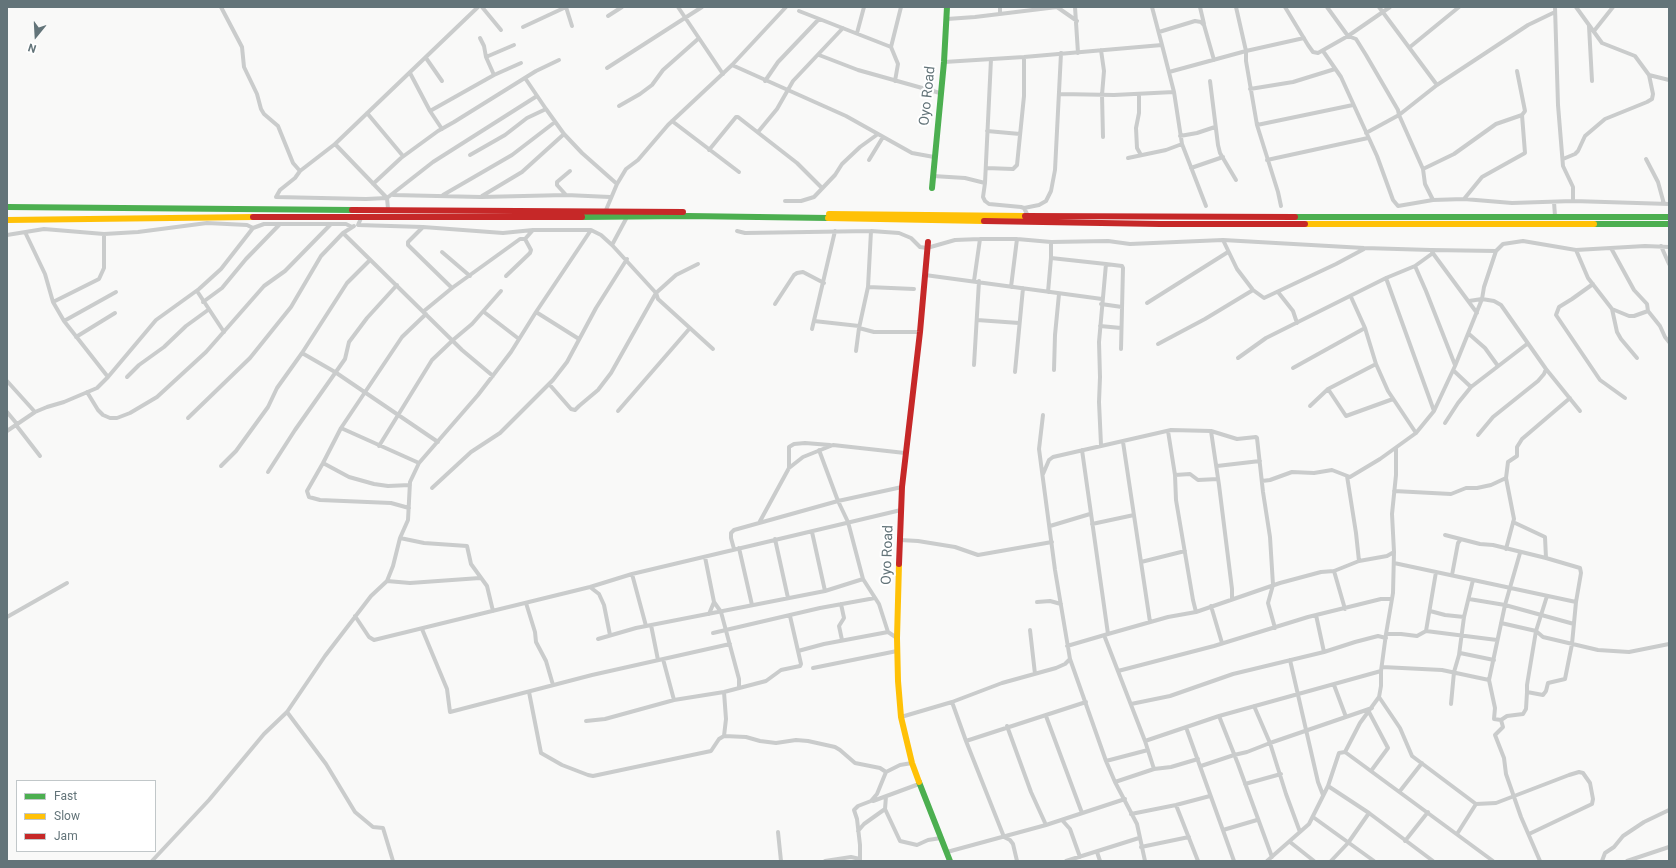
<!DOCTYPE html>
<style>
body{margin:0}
#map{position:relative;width:1676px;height:868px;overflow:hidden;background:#f9f9f8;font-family:Roboto,sans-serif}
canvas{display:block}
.frame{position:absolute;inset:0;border:8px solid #637479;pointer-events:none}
.legend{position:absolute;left:16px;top:780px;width:140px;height:72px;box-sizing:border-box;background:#fff;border:1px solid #c1c7c9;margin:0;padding:5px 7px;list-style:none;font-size:12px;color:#637479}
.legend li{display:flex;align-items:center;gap:8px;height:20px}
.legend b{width:20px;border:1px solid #c1c7c9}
.north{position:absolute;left:16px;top:16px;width:40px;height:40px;-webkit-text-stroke:3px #fff;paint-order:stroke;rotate:198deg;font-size:11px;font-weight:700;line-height:16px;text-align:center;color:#637479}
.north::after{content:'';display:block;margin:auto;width:14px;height:18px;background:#637479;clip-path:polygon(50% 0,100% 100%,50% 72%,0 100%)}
</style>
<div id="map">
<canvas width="1676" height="868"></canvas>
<div class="frame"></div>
<ul class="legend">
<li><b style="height:5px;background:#4caf50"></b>Fast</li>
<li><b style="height:5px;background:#ffc107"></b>Slow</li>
<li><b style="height:5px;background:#c62828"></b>Jam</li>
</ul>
<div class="north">N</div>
</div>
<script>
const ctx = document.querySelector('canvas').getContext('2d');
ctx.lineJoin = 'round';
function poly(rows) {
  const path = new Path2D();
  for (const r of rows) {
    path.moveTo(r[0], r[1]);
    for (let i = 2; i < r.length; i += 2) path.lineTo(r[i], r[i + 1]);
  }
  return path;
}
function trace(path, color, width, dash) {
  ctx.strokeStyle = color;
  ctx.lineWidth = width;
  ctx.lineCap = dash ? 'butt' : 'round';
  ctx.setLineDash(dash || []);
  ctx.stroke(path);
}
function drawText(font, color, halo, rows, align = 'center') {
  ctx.font = font + ' Roboto,sans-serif';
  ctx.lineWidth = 4;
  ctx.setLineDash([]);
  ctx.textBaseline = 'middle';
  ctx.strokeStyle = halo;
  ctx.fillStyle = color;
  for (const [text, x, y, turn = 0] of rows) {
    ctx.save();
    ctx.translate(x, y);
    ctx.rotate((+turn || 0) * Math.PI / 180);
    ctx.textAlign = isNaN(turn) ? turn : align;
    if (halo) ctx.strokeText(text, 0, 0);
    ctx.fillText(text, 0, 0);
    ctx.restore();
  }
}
trace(poly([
 [221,7,242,47,244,67,257,94,261,109,264,114,278,126,293,163,300,171],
 [482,7,501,30],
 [566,7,572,26],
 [678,7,723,74],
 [1000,7,1000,14],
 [1057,7,1077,21],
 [1075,7,1078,53],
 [1152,7,1162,45],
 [1200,7,1204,24],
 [1236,7,1246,51,1246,61,1257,125,1278,192,1281,206],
 [1285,7,1308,45,1313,52,1318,53,1348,36,1390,7],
 [1327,7,1348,36,1356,39,1366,55,1398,110,1399,115,1423,169,1454,154,1496,124,1522,115],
 [1379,7,1437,85],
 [1555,7,1558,105,1563,166,1573,187,1573,201],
 [1576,7,1602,43,1635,56,1649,75,1669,80],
 [799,11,891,47],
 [608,16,622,7],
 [947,19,975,17,1057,7],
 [1589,26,1592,81],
 [523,27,566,7],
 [1594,31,1613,7],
 [1159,32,1195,21,1201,22,1204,25,1214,60],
 [857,33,864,7],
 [480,38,484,46,486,57,494,75],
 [1410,47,1459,7],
 [1101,50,1104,71,1102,95,1103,137],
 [1323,51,1341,77,1377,156,1393,200,1398,206,1433,200,1464,199,1512,203,1573,201,1669,204],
 [819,55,858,70,940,93],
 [486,57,514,45],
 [426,58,442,81],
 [991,59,985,183,983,197,985,201,989,204,1021,207,1024,208,1028,216],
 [944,62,1024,57,1162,45,1174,92,1182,144,1206,206],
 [732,65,846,116,912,153,934,157],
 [607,68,702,7],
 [1169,72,1246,51,1304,38],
 [410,73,430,111,442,129],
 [525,78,546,109,564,134,582,153,617,184],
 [765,81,778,62,819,19],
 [895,81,898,64,891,47,901,7],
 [1210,81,1218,145,1220,153,1236,180],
 [1250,89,1293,82,1335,69],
 [1060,94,1114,95,1174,92],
 [1139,94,1139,113,1136,128,1137,148,1141,155],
 [619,106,640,94,652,85,663,70,698,39],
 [430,111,494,75,521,63],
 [367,113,403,156],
 [672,121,739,172],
 [1257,125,1353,105],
 [987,131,1020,134],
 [758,132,777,109,793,81,843,28],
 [1366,133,1399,115,1437,85,1528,25,1555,12],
 [1180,136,1197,133,1215,127],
 [335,144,387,198,388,209],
 [709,150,736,117,738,117,797,163,822,188],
 [470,155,505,135,527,118,546,109],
 [1128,158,1166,150,1182,144],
 [1563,159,1575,154,1578,151,1585,136,1605,119,1647,102,1652,99,1653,94,1649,75],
 [1646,159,1658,182,1664,204],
 [869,160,883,137],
 [1267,160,1368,138],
 [986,168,1013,169,1017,165,1024,96,1024,57],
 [1191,168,1223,157],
 [1423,169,1425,184,1433,200],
 [933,176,965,178,985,183],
 [373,184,401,158,438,131,454,122,536,71,559,60],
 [393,195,481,197,566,195,610,197],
 [443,195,512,155,555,122],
 [566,195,557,185,557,182,570,171],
 [482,196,522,172,564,134],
 [387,198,366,199,276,197,280,190,295,178,300,171,335,144,478,7],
 [387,198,433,162,537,96],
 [1464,199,1482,177,1525,153,1522,115,1525,111,1517,71],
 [785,201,801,201,814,197,835,175,842,164,860,147,878,134],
 [1554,202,1555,216],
 [1024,208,1039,205,1046,201,1051,191,1055,170,1061,53],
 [606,210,617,184,626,169,638,160,668,125,732,65,786,7],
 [362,216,358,225,423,227,503,233,533,230,591,230,601,235,612,245,656,293,658,299,713,349],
 [423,227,408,242,408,245,452,288],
 [737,231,745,233,871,231,899,233,911,238,920,247,927,248,955,240,980,239,1017,239,1051,242,1108,241,1130,244,1223,240,1364,248,1431,250,1496,251,1503,244,1523,241,1576,250,1645,246,1669,247],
 [25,232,45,274,53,302,64,321,108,377],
 [343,233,462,350,493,376],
 [7,235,44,229,104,234,138,232,207,223,247,225,253,228],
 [1223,240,1237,269,1253,290,1264,298,1336,264,1364,249],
 [1051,242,1051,258,1106,264,1122,266,1123,268,1121,349],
 [612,245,627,217],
 [1661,246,1669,264],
 [1611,248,1634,290,1647,304,1648,311,1660,326,1665,337,1669,342],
 [1576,250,1588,278,1612,309,1629,316,1634,316,1648,311],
 [442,252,470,276],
 [1432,252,1477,313],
 [1415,266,1426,291,1455,365],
 [925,275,1102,299],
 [506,276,530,253,531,250,525,239],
 [1386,278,1434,411],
 [974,281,980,239],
 [1593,284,1572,299,1559,307,1556,315,1600,380,1625,398],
 [868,287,914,289],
 [1011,287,1017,239],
 [197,291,224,332],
 [1048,292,1051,258],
 [1278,292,1293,311,1297,323],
 [1351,297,1365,328,1376,364,1388,391,1416,433],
 [1469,301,1482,299,1494,301,1501,305,1546,369,1580,411],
 [53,302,99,279,104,268,104,234],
 [203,302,222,288,246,259,280,224],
 [1147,303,1228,252],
 [775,304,794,275,797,273,803,272,824,283],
 [1101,304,1122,307],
 [1612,309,1617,332,1621,339,1637,358],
 [424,311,452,288,520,239,525,239,533,230],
 [484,312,519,339],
 [536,312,579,339],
 [977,320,1019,323],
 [64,321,116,292],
 [814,321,859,326],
 [1100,326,1121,328],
 [859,328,874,332,920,332],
 [812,329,835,231],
 [1469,334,1485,348,1498,366],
 [76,337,115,313],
 [1158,344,1205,319,1253,290],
 [856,351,859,328,868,287,871,231],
 [302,353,335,372,438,442],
 [1238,358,1266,338,1386,278,1415,266,1433,253],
 [974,365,979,281],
 [1293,368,1365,328],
 [1054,370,1055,335,1059,294],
 [1453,370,1471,387],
 [1015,372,1023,288],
 [127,377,139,365,164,347,186,326,208,310],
 [7,381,35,412],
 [549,384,571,409,575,410,579,406,598,390,611,373,656,293,676,275,698,264],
 [1328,389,1346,416,1393,399],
 [87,392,98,410,103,415,110,418,117,418,130,413,157,397,206,352,264,286,285,271,331,224],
 [1310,406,1328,389,1376,364],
 [618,411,690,328],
 [7,412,17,424],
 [188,418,250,358,291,307,321,256,343,233,354,226],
 [1445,423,1458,403,1471,387,1527,344],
 [16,425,40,456],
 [341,428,419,463],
 [7,431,35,412,47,407,64,402,97,388,108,377,156,320,199,289,221,269,253,228,264,224,346,224,352,227],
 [1168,431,1175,475,1176,500,1193,600,1196,612],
 [1211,431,1219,485,1232,589,1232,599],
 [1478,435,1493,417,1538,381,1544,374,1546,369],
 [1123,442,1150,622],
 [1101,445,1099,402,1100,377,1099,342,1106,264],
 [379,446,432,360,453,340,472,324,501,291],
 [819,450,838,501,848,522,863,579,879,604,888,632,897,638],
 [323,463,349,477,374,484,388,486,410,485],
 [221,466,236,451,268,407,277,388,302,353,347,283,370,260],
 [1217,466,1260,461],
 [789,468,789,447,794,444,805,443,830,445],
 [268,472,295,430,345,359,349,342,367,318,397,285],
 [1043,474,1049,460,1053,457,1171,430,1211,431,1237,439,1256,437,1257,438,1263,492,1270,537,1273,585,1268,603,1275,628],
 [1175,475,1190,474,1198,480,1218,479],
 [1347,476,1356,533,1359,561],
 [1262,481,1270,480,1292,472,1314,473,1332,470,1350,477,1380,459,1416,433,1434,411,1455,366,1482,299,1484,287,1496,251],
 [432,488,471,452,500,433,553,380,567,362,596,308,627,259],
 [1394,491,1451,494,1466,488,1477,488,1491,485,1506,478],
 [409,508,391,503,320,500,309,497,307,491,323,463,341,428,402,337,426,314],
 [1513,522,1545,537,1546,558],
 [759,523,789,468,803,457,833,445,905,453],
 [1092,524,1134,515],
 [1050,526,1090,514],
 [812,532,825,591],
 [1445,535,1480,544,1493,545,1546,558,1580,568,1581,573,1576,602,1572,644,1565,679,1548,683,1546,691,1543,695,1527,692,1526,709,1523,714,1507,716,1501,720,1494,719,1495,708,1489,680,1505,605,1520,553],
 [400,538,424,543,467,546,471,564,487,586,493,611],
 [775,539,788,598],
 [900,540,918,541,955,547,978,555,1052,542],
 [739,548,752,605],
 [734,549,731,538,731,533,734,530,838,501,902,487],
 [1506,549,1514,519,1506,478,1508,462,1517,456,1517,447,1522,439,1570,398],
 [705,557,714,602,721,612,739,679,739,687],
 [1141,562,1185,551],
 [1394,563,1576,602],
 [1334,571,1345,609],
 [632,574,646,626],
 [1452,575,1458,543,1461,539],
 [387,581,410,583,480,578],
 [590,587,599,594,604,605,610,635],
 [1547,596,1536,631,1543,637,1598,650,1629,652,1669,644],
 [1469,599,1505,605,1574,624],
 [1037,602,1050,601,1061,604],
 [526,603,535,632,536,642,546,661,553,685],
 [841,604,844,618,839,626,842,640],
 [1211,606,1222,643],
 [1430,611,1445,615,1464,617],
 [709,614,714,602],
 [1316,615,1324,652],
 [355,616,369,637,374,640,590,587,632,574,901,510],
 [7,617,67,583],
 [1501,623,1536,631,1527,685,1527,692],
 [651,625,658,660],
 [422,629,447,689,450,712,592,675,730,644],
 [1030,630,1035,674],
 [1426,631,1497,640],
 [713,633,820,608,875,598],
 [1108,634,1168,617,1196,612,1280,583,1321,572,1334,571,1359,561,1387,556,1394,552],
 [1386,634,1401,634,1417,636,1426,631,1436,572],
 [1104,635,1145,741,1154,769],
 [598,639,636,628,825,591,863,579],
 [1067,646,1108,634,1082,450],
 [798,651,824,644,888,632],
 [1460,653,1494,660],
 [663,659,674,700],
 [1070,659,1106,761,1115,782,1137,824,1145,861],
 [1290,660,1318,782,1323,795],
 [1382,667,1442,670,1489,680],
 [813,668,897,651],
 [1118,671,1214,646,1308,617,1381,599,1392,599],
 [1334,685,1346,717],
 [529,692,541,753,562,765,588,775,593,776,711,751,719,739,724,736,746,737,760,741,776,743,796,740,808,741,835,747,840,750,855,763,880,768,886,772,900,765,912,763],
 [1379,697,1400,728,1412,756,1476,804],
 [952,702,966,741,1086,702],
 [1131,704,1170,696,1233,674,1324,652,1355,642,1378,636,1386,638],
 [1451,704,1454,672,1459,655,1464,617,1473,580],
 [1254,706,1270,743,1286,794,1300,832],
 [287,712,326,764,355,812,373,827,383,828,393,861],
 [1369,712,1388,748,1371,771],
 [1046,716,1082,813],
 [1219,716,1238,764,1272,857],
 [901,717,952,702,1002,683,1056,668,1065,664,1070,659,1055,570,1039,449,1043,415],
 [1501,720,1503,727,1495,735,1504,758,1506,774,1521,817,1540,861],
 [586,721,605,719,674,700,724,692,766,681,781,670,800,666,801,664,790,616],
 [1007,726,1031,792,1046,825],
 [1187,730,1234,861],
 [724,736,726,719,724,692],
 [966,741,1004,837,1010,840,1013,844,1017,861],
 [1145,741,1219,716,1381,671],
 [1345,752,1493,861],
 [1106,761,1148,750],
 [1201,766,1234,755,1247,752,1270,743,1372,708],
 [1115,782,1154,769,1171,767,1198,759],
 [1245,784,1281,774],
 [1328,786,1369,813,1433,861],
 [1400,791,1422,763],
 [886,796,885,809,900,841,917,845,928,840,941,838],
 [873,801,919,784],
 [1176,805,1198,861],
 [1131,814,1176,805,1210,796],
 [1313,817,1374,861],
 [1062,820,1070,829,1080,857],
 [1223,830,1257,820],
 [858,831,864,824,885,809],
 [778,832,781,861],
 [1457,834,1476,804,1496,803,1569,775,1579,772,1583,773,1590,783,1593,799,1592,804,1529,834],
 [1405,841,1428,812],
 [1290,842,1314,861],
 [1141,847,1189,837],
 [947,852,1046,825,1125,799],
 [1097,852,1100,861],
 [152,861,209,800,264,734,287,712,325,656,371,596,387,581,393,566,400,538,408,520,410,482,419,463,478,395,511,352,536,312,591,230],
 [825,861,851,857,860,859,860,861],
 [860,861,860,845,857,819,854,810,858,806,871,801,877,794,886,772],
 [1066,861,1139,838],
 [1267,861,1309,824,1328,786,1339,753,1345,752,1360,723,1379,697,1381,686,1381,671,1386,634,1393,593,1394,552,1392,514,1396,475,1396,448],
 [1331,861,1348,843,1369,813],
 [1602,861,1605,853,1614,847,1623,836,1644,822,1669,810],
 [1627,861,1669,847]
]), '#cacccc', 4);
trace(poly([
 [932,188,944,62,947,7],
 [7,207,352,210],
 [582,217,688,216,828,218],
 [1295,217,1669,217],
 [1594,224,1669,224],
 [919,782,950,861]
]), '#4caf50', 6);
trace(poly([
 [829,214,1025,216],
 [828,218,984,221],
 [7,220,253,217],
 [1305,224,1594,224],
 [899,564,897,638,898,681,901,717,912,763,919,782]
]), '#ffc107', 6);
trace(poly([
 [352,210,683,212],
 [1025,216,1295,217],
 [253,217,582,217],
 [984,221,1160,224,1305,224],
 [899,564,902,487,920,332,928,242]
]), '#c62828', 6);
drawText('14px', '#637479', '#fff', [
 ["Oyo Road",928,96,-84],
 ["Oyo Road",888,555,-88]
]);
</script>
